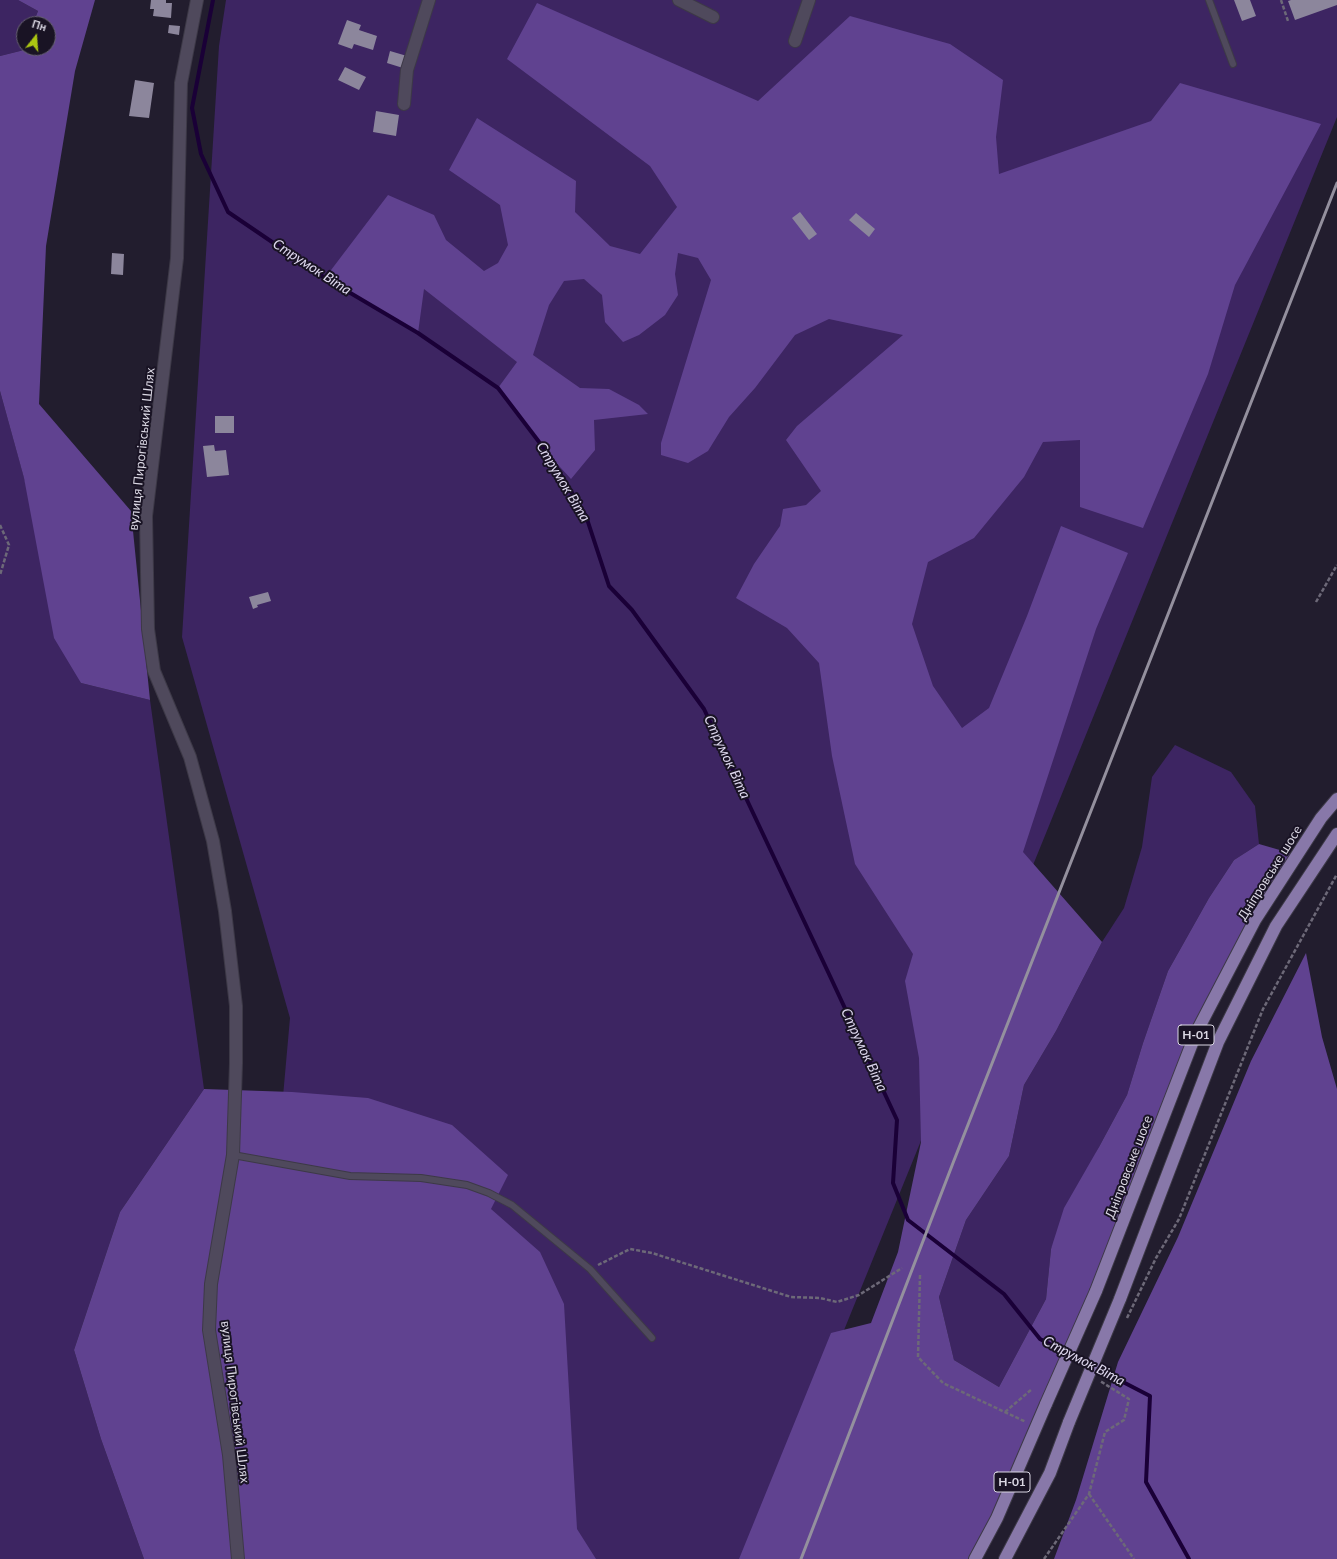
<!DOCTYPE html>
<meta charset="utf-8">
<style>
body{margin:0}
#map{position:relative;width:1337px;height:1559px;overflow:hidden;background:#221d2e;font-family:Lato,sans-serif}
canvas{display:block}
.north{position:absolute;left:16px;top:16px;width:40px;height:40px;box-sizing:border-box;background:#191324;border:1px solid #666170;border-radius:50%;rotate:17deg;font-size:11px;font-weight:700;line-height:16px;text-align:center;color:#dad7e3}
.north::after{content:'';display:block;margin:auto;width:14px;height:18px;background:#acc612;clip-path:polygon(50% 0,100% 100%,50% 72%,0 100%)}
</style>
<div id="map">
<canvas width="1337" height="1559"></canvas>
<div class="north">Пн</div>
</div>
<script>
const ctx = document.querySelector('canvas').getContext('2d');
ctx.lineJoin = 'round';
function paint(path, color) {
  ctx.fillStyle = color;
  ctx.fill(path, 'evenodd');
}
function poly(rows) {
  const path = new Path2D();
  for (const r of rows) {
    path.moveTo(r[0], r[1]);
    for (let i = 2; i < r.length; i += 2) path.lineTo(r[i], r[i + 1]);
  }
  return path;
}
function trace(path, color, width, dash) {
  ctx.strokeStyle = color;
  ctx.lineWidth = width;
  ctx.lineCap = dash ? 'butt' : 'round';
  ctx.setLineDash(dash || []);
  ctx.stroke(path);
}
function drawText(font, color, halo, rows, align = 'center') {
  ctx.font = font + ' Lato,sans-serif';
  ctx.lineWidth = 4;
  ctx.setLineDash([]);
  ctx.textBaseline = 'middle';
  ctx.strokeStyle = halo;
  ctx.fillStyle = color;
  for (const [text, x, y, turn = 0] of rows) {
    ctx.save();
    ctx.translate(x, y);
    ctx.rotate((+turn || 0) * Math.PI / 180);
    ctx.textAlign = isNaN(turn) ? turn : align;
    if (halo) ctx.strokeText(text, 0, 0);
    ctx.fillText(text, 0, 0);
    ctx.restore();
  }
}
paint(poly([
 [0,0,18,0,38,11,33,24,24,24,24,50,0,56],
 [226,0,1337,0,1337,117,751,1559,267,1559,261,1343,290,1018,182,637,219,46],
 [0,391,81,683,150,700,204,1089,120,1212,74,1350,101,1439,144,1559,0,1559],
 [1175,745,1231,772,1255,806,1259,844,1234,860,1209,898,1168,971,1143,1043,1127,1095,1099,1147,1051,1249,1046,1299,999,1387,954,1360,939,1297,966,1220,1009,1156,1024,1085,1056,1031,1102,942,1124,908,1142,847,1152,777]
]), '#3d2562');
paint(poly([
 [18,0,95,0,75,71,46,246,39,404,131,511,150,700,81,683,54,638,24,478,0,391,0,56,24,50,25,48,48,48,48,24,33,24,38,11],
 [537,3,758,101,850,16,950,44,1003,80,996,137,999,174,1151,121,1180,83,1321,124,1235,285,1208,374,1143,528,1080,507,1080,440,1043,442,1024,477,974,538,928,562,912,624,933,686,962,728,989,708,1027,616,1061,526,1128,553,1096,629,1023,852,1102,942,1056,1031,1024,1085,1009,1156,966,1220,939,1297,954,1360,999,1387,1046,1299,1051,1249,1064,1208,1099,1147,1127,1095,1143,1043,1168,971,1209,898,1234,860,1259,844,1297,855,1196,1033,1096,1291,975,1559,739,1559,831,1333,871,1323,898,1252,921,1142,919,1058,905,981,913,954,855,864,832,756,819,663,787,628,736,598,754,564,780,526,783,509,806,505,821,491,786,440,797,426,903,335,829,319,795,335,755,388,729,417,708,451,688,463,661,455,661,443,711,280,698,258,678,253,675,274,678,295,665,315,639,335,623,342,605,322,602,295,584,279,564,281,549,305,533,355,580,388,609,389,639,405,648,414,594,420,595,450,571,479,549,455,498,388,517,362,424,289,418,333,325,278,388,195,434,215,446,240,484,271,498,263,508,245,500,205,449,170,477,118,576,181,575,212,610,246,640,254,677,207,650,166,507,59],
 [1306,953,1322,1037,1337,1089,1337,1559,1054,1559,1076,1500,1118,1362,1178,1237,1251,1061],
 [204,1089,292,1092,368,1098,452,1125,508,1175,491,1209,540,1252,564,1304,577,1529,596,1559,144,1559,101,1439,74,1350,120,1212]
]), '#604290');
trace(poly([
 [213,0,192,108,201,154,228,212,325,278,418,333,498,388,549,455,586,516,609,586,632,610,704,709,829,974,897,1120,893,1183,908,1220,1004,1294,1040,1339,1150,1396,1146,1482,1189,1559]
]), '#1a0037', 4);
paint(poly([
 [151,0,166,0,166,3,172,3,171,18,153,16,154,9,150,9],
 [1234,0,1250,0,1256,16,1242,21],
 [1291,0,1337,0,1337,5,1295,20,1288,1],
 [347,20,361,25,359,30,377,36,373,50,354,44,352,49,338,44],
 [169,25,180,26,179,35,168,33],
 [390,51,407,56,403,68,387,63],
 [345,67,366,77,359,90,338,80],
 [135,80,154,83,149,118,129,116],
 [376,111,399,115,396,136,373,132],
 [800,212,817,234,809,240,792,218],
 [856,213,875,229,869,237,849,220],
 [112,253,124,254,123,275,111,274],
 [215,416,234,416,234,433,215,433],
 [214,445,215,451,226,450,229,475,207,477,203,446],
 [268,592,271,601,257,605,258,607,253,609,249,597]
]), '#8c869c');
const lane = poly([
 [1209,0,1233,64],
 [233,1155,350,1176,421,1178,467,1185,489,1193,512,1205,590,1269,652,1338]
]);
const street = poly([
 [197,0,181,83,177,258,146,516,148,629,154,671,190,757,213,841,225,911,236,1006,236,1063,233,1155,211,1284,209,1330,229,1455,238,1559],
 [679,0,713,17],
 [795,41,809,0],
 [404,104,407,70,429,0]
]);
const primary = poly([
 [1096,1291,1196,1033,1255,920,1321,818,1337,799],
 [1120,1299,1218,1042,1276,926,1337,834],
 [975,1559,997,1518,1046,1404],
 [1005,1559,1050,1473,1069,1422]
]);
trace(lane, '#3d3947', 8);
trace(street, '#3d3947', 14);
trace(primary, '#3d3947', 14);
trace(poly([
 [1281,0,1288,21],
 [0,525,9,545,0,575],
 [1316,602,1337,565],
 [598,1265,630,1249,652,1253,791,1297,820,1298,837,1302,859,1295,902,1268],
 [920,1275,918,1357,943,1383,1026,1422],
 [1127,1318,1156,1258,1179,1219,1263,1009,1337,874],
 [1005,1412,1032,1389],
 [1089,1494,1134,1559],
 [1044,1559,1089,1494,1105,1432,1124,1420,1129,1399,1100,1381]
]), '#6d6978', 2.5, [4, 2]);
trace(lane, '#4f495c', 6);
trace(street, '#4f495c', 12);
trace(primary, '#8878a9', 12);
trace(poly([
 [801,1559,953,1163,1337,183]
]), '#94909e', 3);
const primaryBridge = poly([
 [1046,1404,1096,1291],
 [1069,1422,1120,1299]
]);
trace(primaryBridge, '#3d3947', 14, []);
trace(primaryBridge, '#8878a9', 12);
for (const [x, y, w] of [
 [1196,1035,36],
 [1012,1482,36]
]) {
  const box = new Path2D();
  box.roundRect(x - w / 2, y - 10, w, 20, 3);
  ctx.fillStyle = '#191324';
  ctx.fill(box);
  trace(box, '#dad7e3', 1);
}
drawText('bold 12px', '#dad7e3', null, [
 ["Н-01",1196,1035],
 ["Н-01",1012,1482]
]);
drawText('13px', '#dad7e3', '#191324', [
 ["вулиця Пирогівський Шлях",142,449,-84],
 ["Дніпровське шосе",1270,873,-58],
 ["Дніпровське шосе",1129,1167,-69],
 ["вулиця Пирогівський Шлях",235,1402,83]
]);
drawText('italic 14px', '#ded8ee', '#191324', [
 ["Струмок Віта",312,267,33],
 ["Струмок Віта",563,482,59],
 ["Струмок Віта",727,757,65],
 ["Струмок Віта",864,1050,65],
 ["Струмок Віта",1084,1361,28]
]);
</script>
